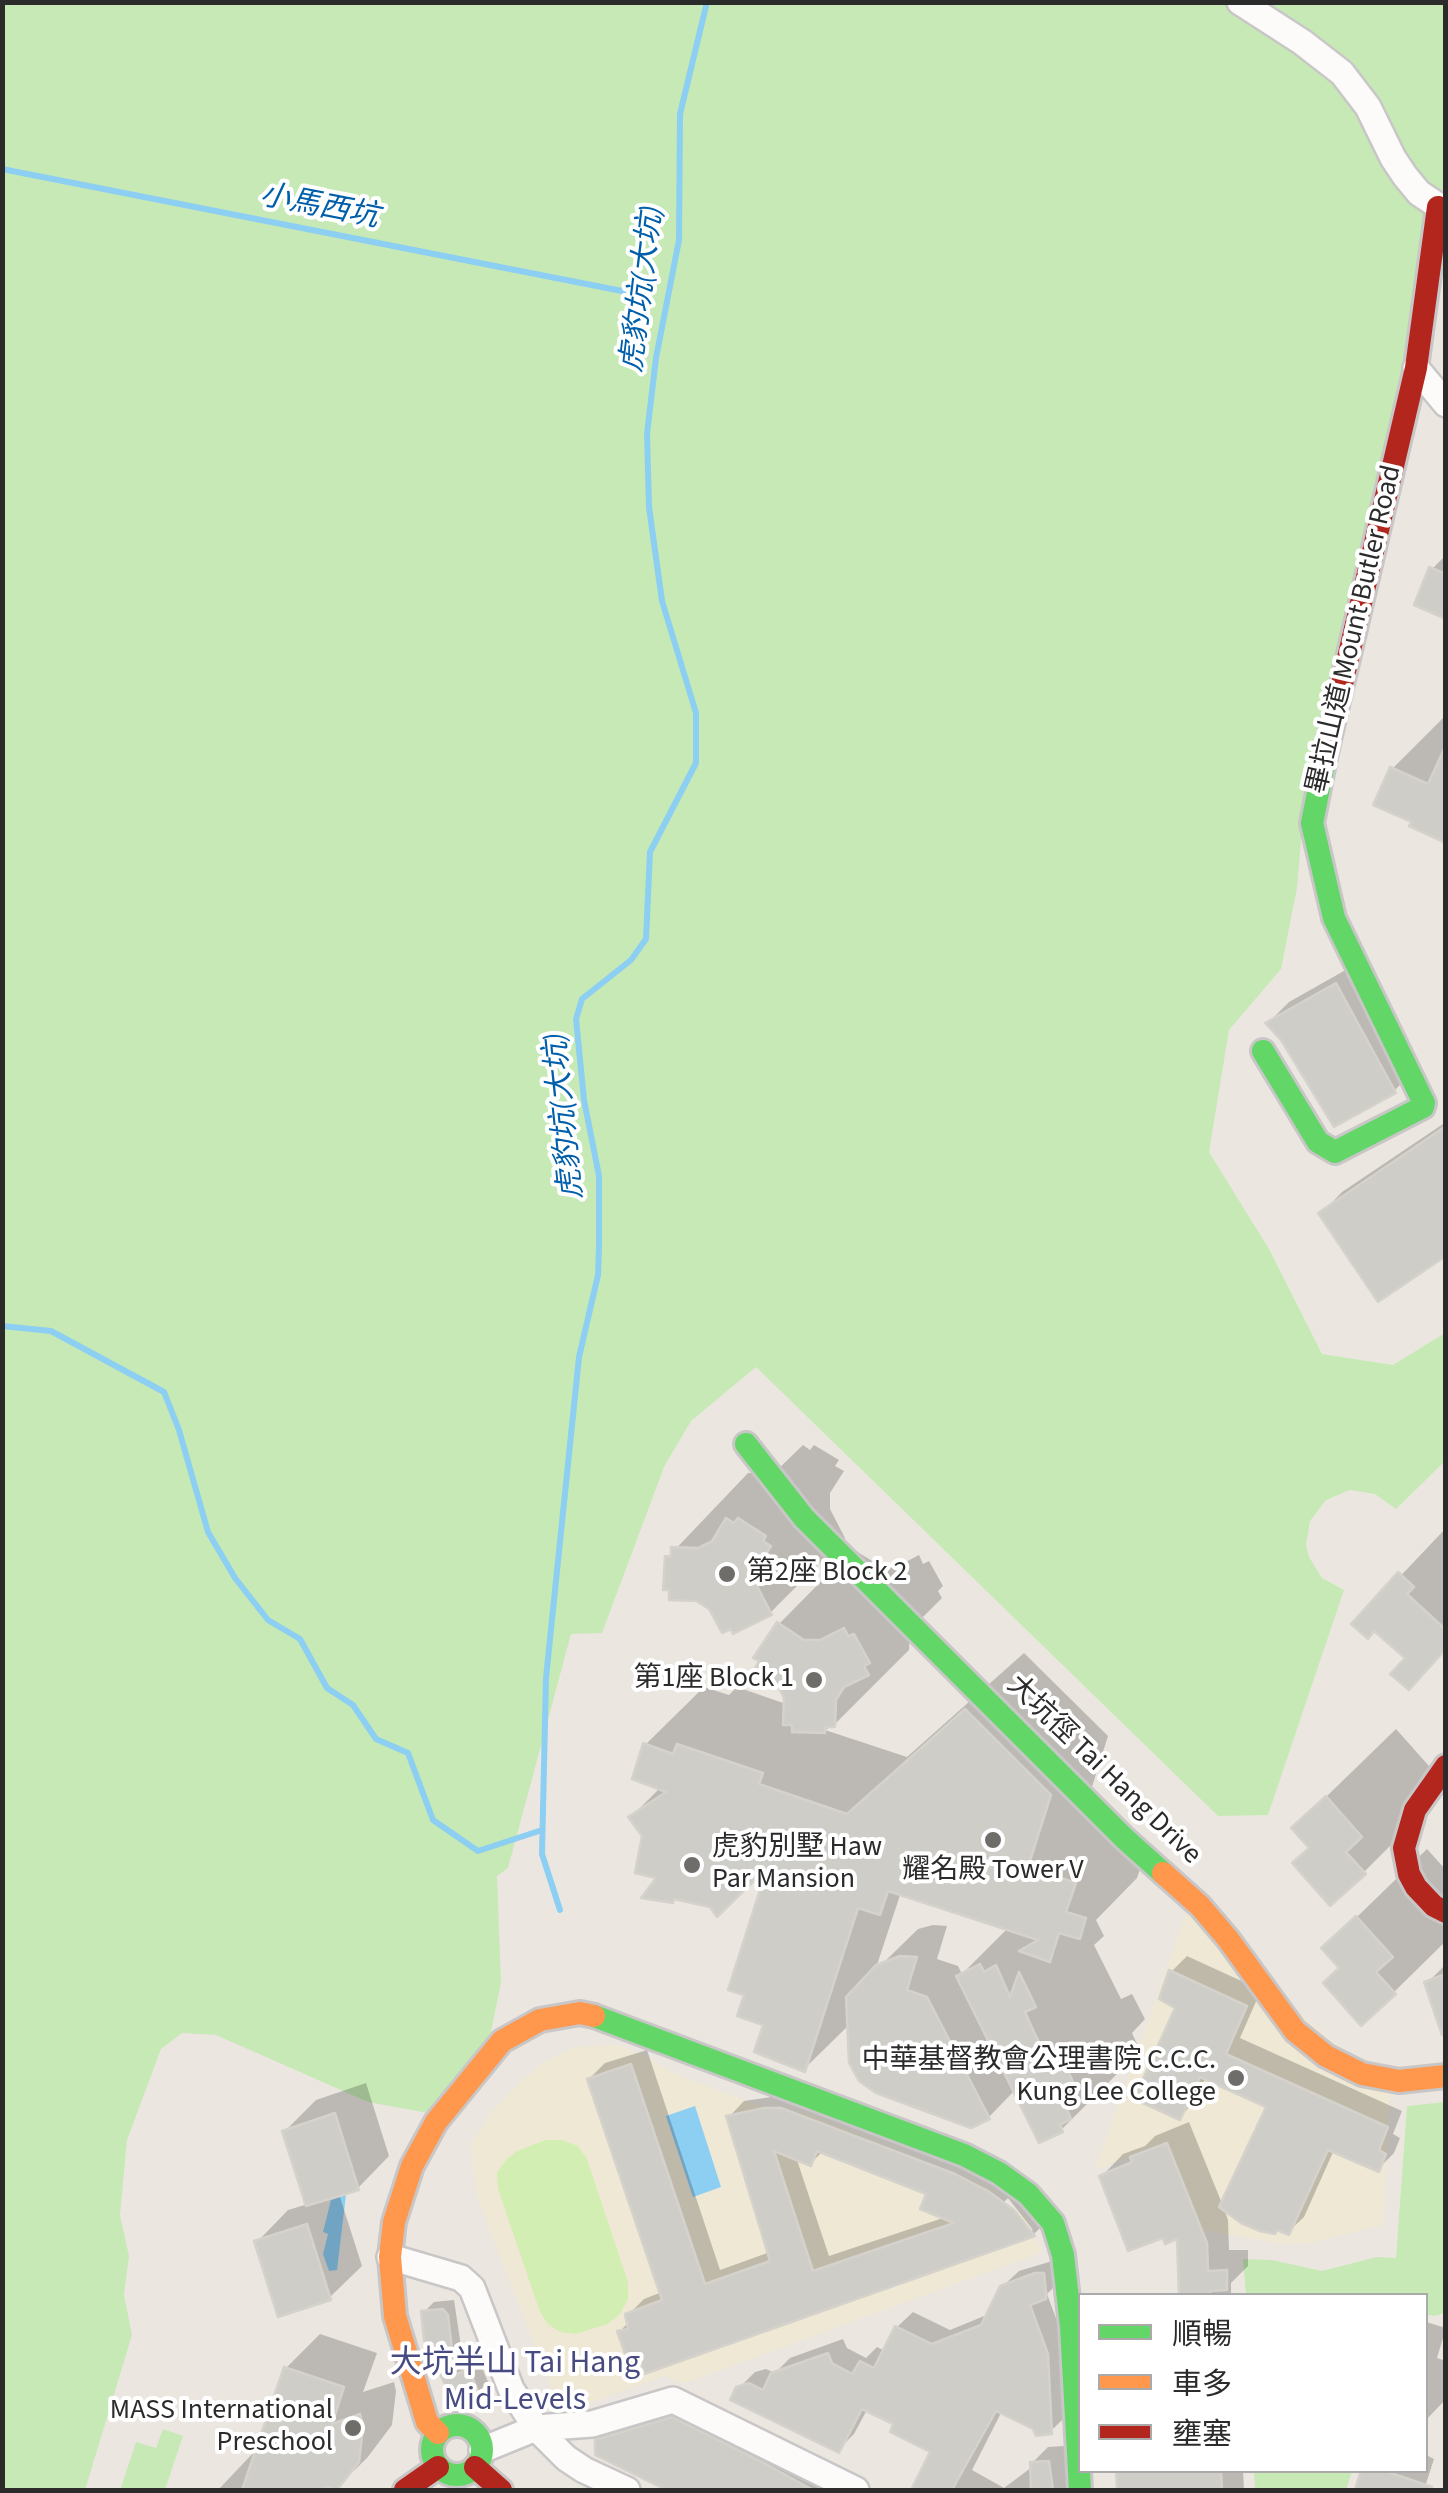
<!DOCTYPE html>
<meta charset="utf-8">
<style>
body{margin:0}
#map{position:relative;width:1448px;height:2493px;overflow:hidden;background:#ebe7e0;font-family:"Source Sans 3","Noto Sans TC",sans-serif}
canvas{display:block}
.frame{position:absolute;inset:0;border:5px solid #2b2b2b;pointer-events:none}
.legend{position:absolute;left:1078px;top:2293px;width:350px;height:180px;box-sizing:border-box;background:#fff;border:2px solid #aaa;margin:0;padding:12px 18px;list-style:none;font-size:30px;color:#2b2b2b}
.legend li{display:flex;align-items:center;gap:20px;height:50px}
.legend b{width:50px;border:2px solid #aaa}
</style>
<div id="map">
<canvas width="1448" height="2493"></canvas>
<div class="frame"></div>
<ul class="legend">
<li><b style="height:12px;background:#63d668"></b>順暢</li>
<li><b style="height:12px;background:#ff974d"></b>車多</li>
<li><b style="height:12px;background:#b3261e"></b>壅塞</li>
</ul>
</div>
<script>
const ctx = document.querySelector('canvas').getContext('2d');
ctx.lineJoin = 'round';
function paint(path, color) {
  ctx.fillStyle = color;
  ctx.fill(path, 'evenodd');
}
function poly(rows) {
  const path = new Path2D();
  for (const r of rows) {
    if (r.length === 3) {
      path.moveTo(r[0] + r[2], r[1]);
      path.arc(r[0], r[1], r[2], 0, 2 * Math.PI);
      continue;
    }
    path.moveTo(r[0], r[1]);
    for (let i = 2; i < r.length; i += 2) path.lineTo(r[i], r[i + 1]);
  }
  return path;
}
function trace(path, color, width, dash) {
  ctx.strokeStyle = color;
  ctx.lineWidth = width;
  ctx.lineCap = dash ? 'butt' : 'round';
  ctx.setLineDash(dash || []);
  ctx.stroke(path);
}
function drawText(font, color, halo, rows, align = 'center') {
  ctx.font = font + ' "Source Sans 3","Noto Sans TC",sans-serif';
  ctx.lineWidth = 8;
  ctx.setLineDash([]);
  ctx.textBaseline = 'middle';
  ctx.strokeStyle = halo;
  ctx.fillStyle = color;
  for (const [text, x, y, turn = 0] of rows) {
    ctx.save();
    ctx.translate(x, y);
    ctx.rotate((+turn || 0) * Math.PI / 180);
    ctx.textAlign = isNaN(turn) ? turn : align;
    if (halo) ctx.strokeText(text, 0, 0);
    ctx.fillText(text, 0, 0);
    ctx.restore();
  }
}
paint(poly([
 [1188,1909,1203,1928,1390,2091,1383,2225,1309,2243,1282,2244,1202,2230,1167,2143,1095,2170],
 [618,2045,643,2055,675,2074,764,2108,802,2112,983,2185,1025,2217,1042,2252,685,2383,664,2376,561,2413,477,2197,471,2145,491,2113,520,2082,546,2061,576,2047]
]), '#efe8d4');
paint(poly([
 [3,3,1445,3,1445,240,1304,806,1297,888,1281,969,1229,1030,1209,1152,1269,1249,1322,1354,1393,1365,1445,1333,1445,1461,1396,1509,1375,1494,1350,1490,1326,1500,1310,1521,1306,1545,1309,1557,1322,1578,1344,1590,1268,1815,1218,1816,756,1367,691,1421,664,1467,602,1633,571,1634,508,1868,497,1876,501,1983,488,2046,439,2115,368,2102,216,2035,182,2033,161,2049,127,2140,120,2215,129,2256,124,2295,132,2335,85,2490,3,2490],
 [1445,2102,1445,2313,1434,2316,1426,2314,1426,2296,1246,2295,1243,2259,1272,2260,1322,2271,1377,2257,1396,2258,1407,2106],
 [163,2429,183,2436,165,2490,120,2490,136,2442,156,2448],
 [1254,2471,1254,2470,1352,2471,1346,2490,1255,2490]
]), '#c6e9b6');
paint(poly([
 [546,2140,562,2140,578,2146,587,2159,628,2282,628,2299,620,2314,607,2324,576,2334,560,2332,548,2324,540,2312,498,2189,497,2173,506,2160,517,2151]
]), '#d2eeb3');
paint(poly([
 [695,2106,721,2187,693,2197,666,2116],
 [346,2195,337,2270,329,2271,323,2254,328,2234,323,2232,331,2200]
]), '#8dcef3');
paint(poly([
 [1446,555,1446,616,1432,569],
 [1446,715,1446,839,1415,820,1392,769],
 [1358,963,1415,1070,1394,1091,1283,1038,1268,1023,1289,1002],
 [1446,1122,1446,1253,1321,1214,1342,1192],
 [803,1445,810,1450,814,1445,839,1460,835,1466,844,1471,830,1493,830,1509,845,1538,770,1613,711,1607,667,1558,748,1473,773,1474],
 [1446,1528,1446,1650,1408,1658,1375,1628,1355,1624],
 [853,1549,880,1566,896,1567,919,1555,923,1564,929,1561,943,1586,938,1591,942,1598,910,1630,909,1650,834,1725,825,1730,907,1757,1024,1653,1108,1736,1085,1809,1143,1860,1137,1878,1096,1920,1104,1936,1094,1945,1121,1999,1132,1994,1145,2019,1132,2033,1139,2048,1129,2058,1130,2061,1061,2130,1015,2090,989,2117,850,2024,804,2069,766,2023,747,1993,772,1860,712,1904,660,1876,645,1836,631,1817,661,1787,645,1745,704,1687,729,1695,737,1687,786,1704,779,1624],
 [901,1892,1009,1927,962,1974,958,1966,937,1959,947,1926,933,1925,918,1929,875,1971],
 [1396,1729,1429,1766,1433,1803,1364,1872,1312,1847,1294,1828],
 [1427,1849,1446,1870,1446,1941,1394,1992,1342,1967,1325,1948],
 [1187,1956,1261,1990,1240,2038,1402,2111,1393,2134,1400,2138,1394,2153,1378,2169,1334,2150,1304,2217,1288,2232,1223,2206,1228,2220,1229,2250,1248,2250,1248,2266,1231,2283,1231,2296,1181,2296,1179,2236,1164,2235,1102,2176,1123,2154,1145,2146,1155,2136,1189,2122,1223,2206,1269,2106,1206,2077,1195,2101,1180,2117,1178,2007,1171,1972],
 [1446,1964,1446,2007,1427,1983],
 [647,2050,720,2270,770,2252,729,2117,744,2101,798,2093,972,2159,1049,2219,1034,2234,645,2371,641,2358,619,2332,629,2322,628,2315,644,2299,662,2292,589,2079,605,2063],
 [823,2151,929,2193,946,2217,829,2256,796,2157,811,2163],
 [1008,2198,1033,2230,1027,2230,1004,2202],
 [366,2083,389,2156,358,2188,339,2194,362,2266,330,2297,257,2242,288,2210,308,2204,285,2131,316,2100],
 [1059,2259,1060,2281,1047,2294,1063,2337,1067,2415,1051,2431,1002,2411,972,2470,1004,2488,1032,2467,1032,2463,1048,2447,1064,2446,1073,2490,925,2490,916,2486,934,2450,897,2423,868,2408,854,2434,838,2450,738,2389,755,2372,766,2369,775,2373,790,2358,843,2339,847,2348,866,2358,877,2347,885,2351,897,2327,913,2312,950,2330,989,2314,1002,2287,1019,2271],
 [454,2300,464,2366,479,2360,488,2382,478,2392,455,2401,424,2312,434,2302],
 [1426,2322,1446,2328,1437,2358,1446,2361,1446,2399,1426,2420],
 [320,2334,377,2353,363,2392,394,2382,396,2391,392,2425,367,2458,334,2490,331,2487,330,2490,218,2490,254,2452,257,2453,286,2368],
 [688,2403,857,2490,660,2490,663,2486,598,2441,614,2425],
 [1426,2455,1434,2459,1424,2490,1358,2490,1364,2470,1426,2470],
 [1119,2470,1243,2470,1244,2490,1120,2490]
]), '#0003');
trace(poly([
 [2,169,627,292],
 [2,1326,51,1331,164,1392,179,1430,208,1532,235,1578,268,1620,300,1639,327,1688,353,1705,376,1739,408,1753,433,1820,478,1851,542,1830],
 [560,1910,542,1854,546,1678,579,1357,598,1275,599,1248,599,1176,584,1100,576,1019,582,999,631,960,646,939,650,852,696,763,696,713,662,601,649,507,647,434,656,358,679,240,680,114,707,2]
]), '#8dcef3', 6);
const building = poly([
 [1429,567,1446,574,1446,619,1414,605,1429,567],
 [1446,745,1446,843,1409,826,1412,822,1373,805,1390,767,1428,784,1446,745],
 [1336,983,1396,1093,1334,1127,1281,1040,1265,1023,1336,983],
 [1446,1126,1446,1256,1378,1302,1318,1213,1446,1126],
 [726,1518,734,1523,738,1518,766,1536,763,1541,771,1546,756,1569,756,1584,772,1615,733,1634,731,1629,722,1633,709,1609,696,1601,669,1600,669,1590,663,1590,665,1556,671,1557,671,1547,698,1548,712,1541,726,1518],
 [1398,1572,1414,1587,1407,1594,1446,1630,1446,1649,1409,1690,1390,1674,1405,1658,1374,1631,1368,1639,1351,1624,1398,1572],
 [777,1622,804,1640,820,1640,844,1628,848,1636,854,1634,870,1663,864,1666,869,1675,844,1687,836,1700,835,1727,825,1727,825,1733,792,1732,792,1725,783,1725,784,1698,777,1684,754,1670,759,1661,753,1658,777,1622],
 [965,1709,1051,1795,1028,1867,1076,1883,1066,1912,1086,1918,1080,1939,1059,1933,1050,1962,1019,1951,1038,1940,888,1891,880,1915,858,1908,805,2072,754,2052,763,2025,737,2016,744,1995,728,1990,767,1868,717,1917,710,1907,674,1899,673,1903,641,1898,656,1878,635,1873,642,1836,628,1817,666,1792,632,1779,643,1743,673,1754,677,1744,763,1773,759,1784,847,1814,965,1709],
 [1326,1796,1362,1837,1346,1852,1366,1874,1330,1906,1292,1863,1309,1848,1291,1828,1326,1796],
 [1356,1916,1393,1957,1376,1972,1396,1994,1361,2026,1323,1983,1339,1968,1321,1948,1356,1916],
 [900,1956,917,1957,907,1990,927,1997,990,2119,971,2128,876,2093,859,2081,849,2063,846,1997,876,1965,900,1956],
 [980,1964,984,1972,996,1965,1010,1997,1019,1972,1036,2007,1025,2012,1034,2032,1052,2067,1063,2061,1077,2090,1062,2098,1071,2119,1060,2125,1063,2132,1039,2143,956,1976,980,1964],
 [1169,1970,1247,2006,1226,2054,1388,2127,1379,2150,1386,2154,1379,2172,1328,2150,1289,2235,1277,2230,1275,2234,1260,2231,1241,2223,1219,2207,1266,2107,1200,2077,1180,2120,1134,2099,1175,2008,1159,1999,1169,1970],
 [1446,1974,1446,2034,1442,2035,1424,1982,1446,1974],
 [631,2064,705,2284,770,2261,726,2116,764,2108,781,2108,955,2174,988,2191,1014,2210,1035,2236,644,2374,640,2361,629,2365,617,2331,628,2329,625,2314,662,2300,587,2079,631,2064],
 [774,2151,811,2166,817,2151,926,2194,920,2209,954,2223,813,2271,774,2151],
 [335,2113,359,2190,306,2206,282,2131,335,2113],
 [1167,2143,1207,2243,1208,2271,1227,2270,1227,2290,1210,2291,1210,2296,1179,2296,1177,2239,1165,2244,1163,2238,1128,2251,1099,2176,1132,2162,1130,2157,1167,2143],
 [307,2224,331,2300,278,2317,254,2241,307,2224],
 [1035,2273,1044,2273,1046,2292,1046,2299,1030,2305,1048,2354,1052,2434,1036,2436,1033,2429,996,2411,952,2490,911,2490,930,2452,890,2432,893,2424,862,2409,839,2453,730,2400,736,2387,749,2383,763,2390,771,2373,828,2353,832,2363,852,2374,860,2361,874,2368,895,2326,932,2344,981,2325,1000,2286,1035,2273],
 [443,2309,448,2315,455,2375,469,2369,479,2394,454,2404,424,2340,421,2311,443,2309],
 [284,2367,344,2387,332,2424,360,2414,363,2426,359,2462,337,2490,328,2487,318,2490,242,2490,284,2367],
 [672,2417,764,2463,813,2490,666,2490,595,2455,595,2440,672,2417],
 [1049,2461,1053,2490,1031,2490,1030,2462,1049,2461],
 [1116,2470,1221,2470,1222,2490,1117,2490,1116,2470],
 [1361,2470,1382,2470,1432,2487,1432,2490,1355,2490,1361,2470]
]);
paint(building, '#cfcdc8');
trace(building, '#d5d2cc', 2.5);
const street = poly([
 [1240,2,1302,42,1342,73,1368,107,1393,158,1405,176,1419,193,1446,211],
 [1416,368,1446,404],
 [390,2257,461,2278,472,2288,511,2389,536,2428,566,2458,584,2470,627,2490],
 [482,2450,536,2428,592,2424,673,2400,856,2490]
]);
const fast = poly([
 [1263,1051,1318,1142,1335,1152,1423,1107,1424,1103,1334,918,1312,823,1327,748],
 [746,1444,804,1518,1124,1838,1163,1873],
 [594,2016,964,2155,999,2173,1028,2194,1053,2223,1063,2255,1071,2326,1080,2490],
 [457,2450,25]
]);
const slow = poly([
 [1163,1873,1200,1906,1228,1939,1295,2031,1326,2056,1362,2074,1399,2081,1446,2076],
 [438,2433,427,2422,395,2316,390,2257,394,2222,412,2166,436,2122,502,2041,540,2020,580,2013,594,2016]
]);
const jam = poly([
 [1327,748,1416,368,1438,207],
 [1446,1766,1415,1810,1404,1848,1409,1874,1416,1887,1434,1906,1446,1912],
 [475,2467,501,2490],
 [405,2490,438,2467]
]);
trace(street, '#c8c6c6', 30);
trace(fast, '#c8c6c6', 28);
trace(slow, '#c8c6c6', 28);
trace(jam, '#c8c6c6', 28);
trace(street, '#fcfbfa', 25);
trace(fast, '#63d668', 22);
trace(slow, '#ff974d', 22);
trace(jam, '#b3261e', 22);
for (const [x, y, r, color] of [
 [727,1574,10,"#6e6d6a"],
 [814,1680,10,"#6e6d6a"],
 [993,1840,10,"#6e6d6a"],
 [692,1865,10,"#6e6d6a"],
 [1236,2078,10,"#6e6d6a"],
 [353,2428,10,"#6e6d6a"]
]) {
  const dot = new Path2D();
  dot.arc(x, y, r, 0, 2 * Math.PI);
  ctx.fillStyle = color;
  ctx.fill(dot);
  trace(dot, '#fff', 4);
}
drawText('28px', '#2b2b2b', '#fff', [
 ["畢拉山道 Mount Butler Road",1356,630,-77],
 ["大坑徑 Tai Hang Drive",1103,1771,44]
]);
drawText('28px', '#2b2b2b', '#fff', [
 ["第2座 Block 2",747,1574,"left"],
 ["第1座 Block 1",794,1680],
 ["虎豹別墅 Haw",712,1849,"left"],
 ["Par Mansion",712,1881,"left"],
 ["耀名殿 Tower V",993,1872,"center"],
 ["中華基督教會公理書院 C.C.C.",1216,2062],
 ["Kung Lee College",1216,2094],
 ["MASS International",333,2412],
 ["Preschool",333,2444]
], 'right');
drawText('italic 30px', '#005fab', '#fff', [
 ["小馬西坑",319,208,11],
 ["虎豹坑(大坑)",644,289,-83],
 ["虎豹坑(大坑)",566,1116,-96]
]);
drawText('32px', '#474b81', '#fff', [
 ["大坑半山 Tai Hang",515,2365],
 ["Mid-Levels",515,2402]
]);
</script>
